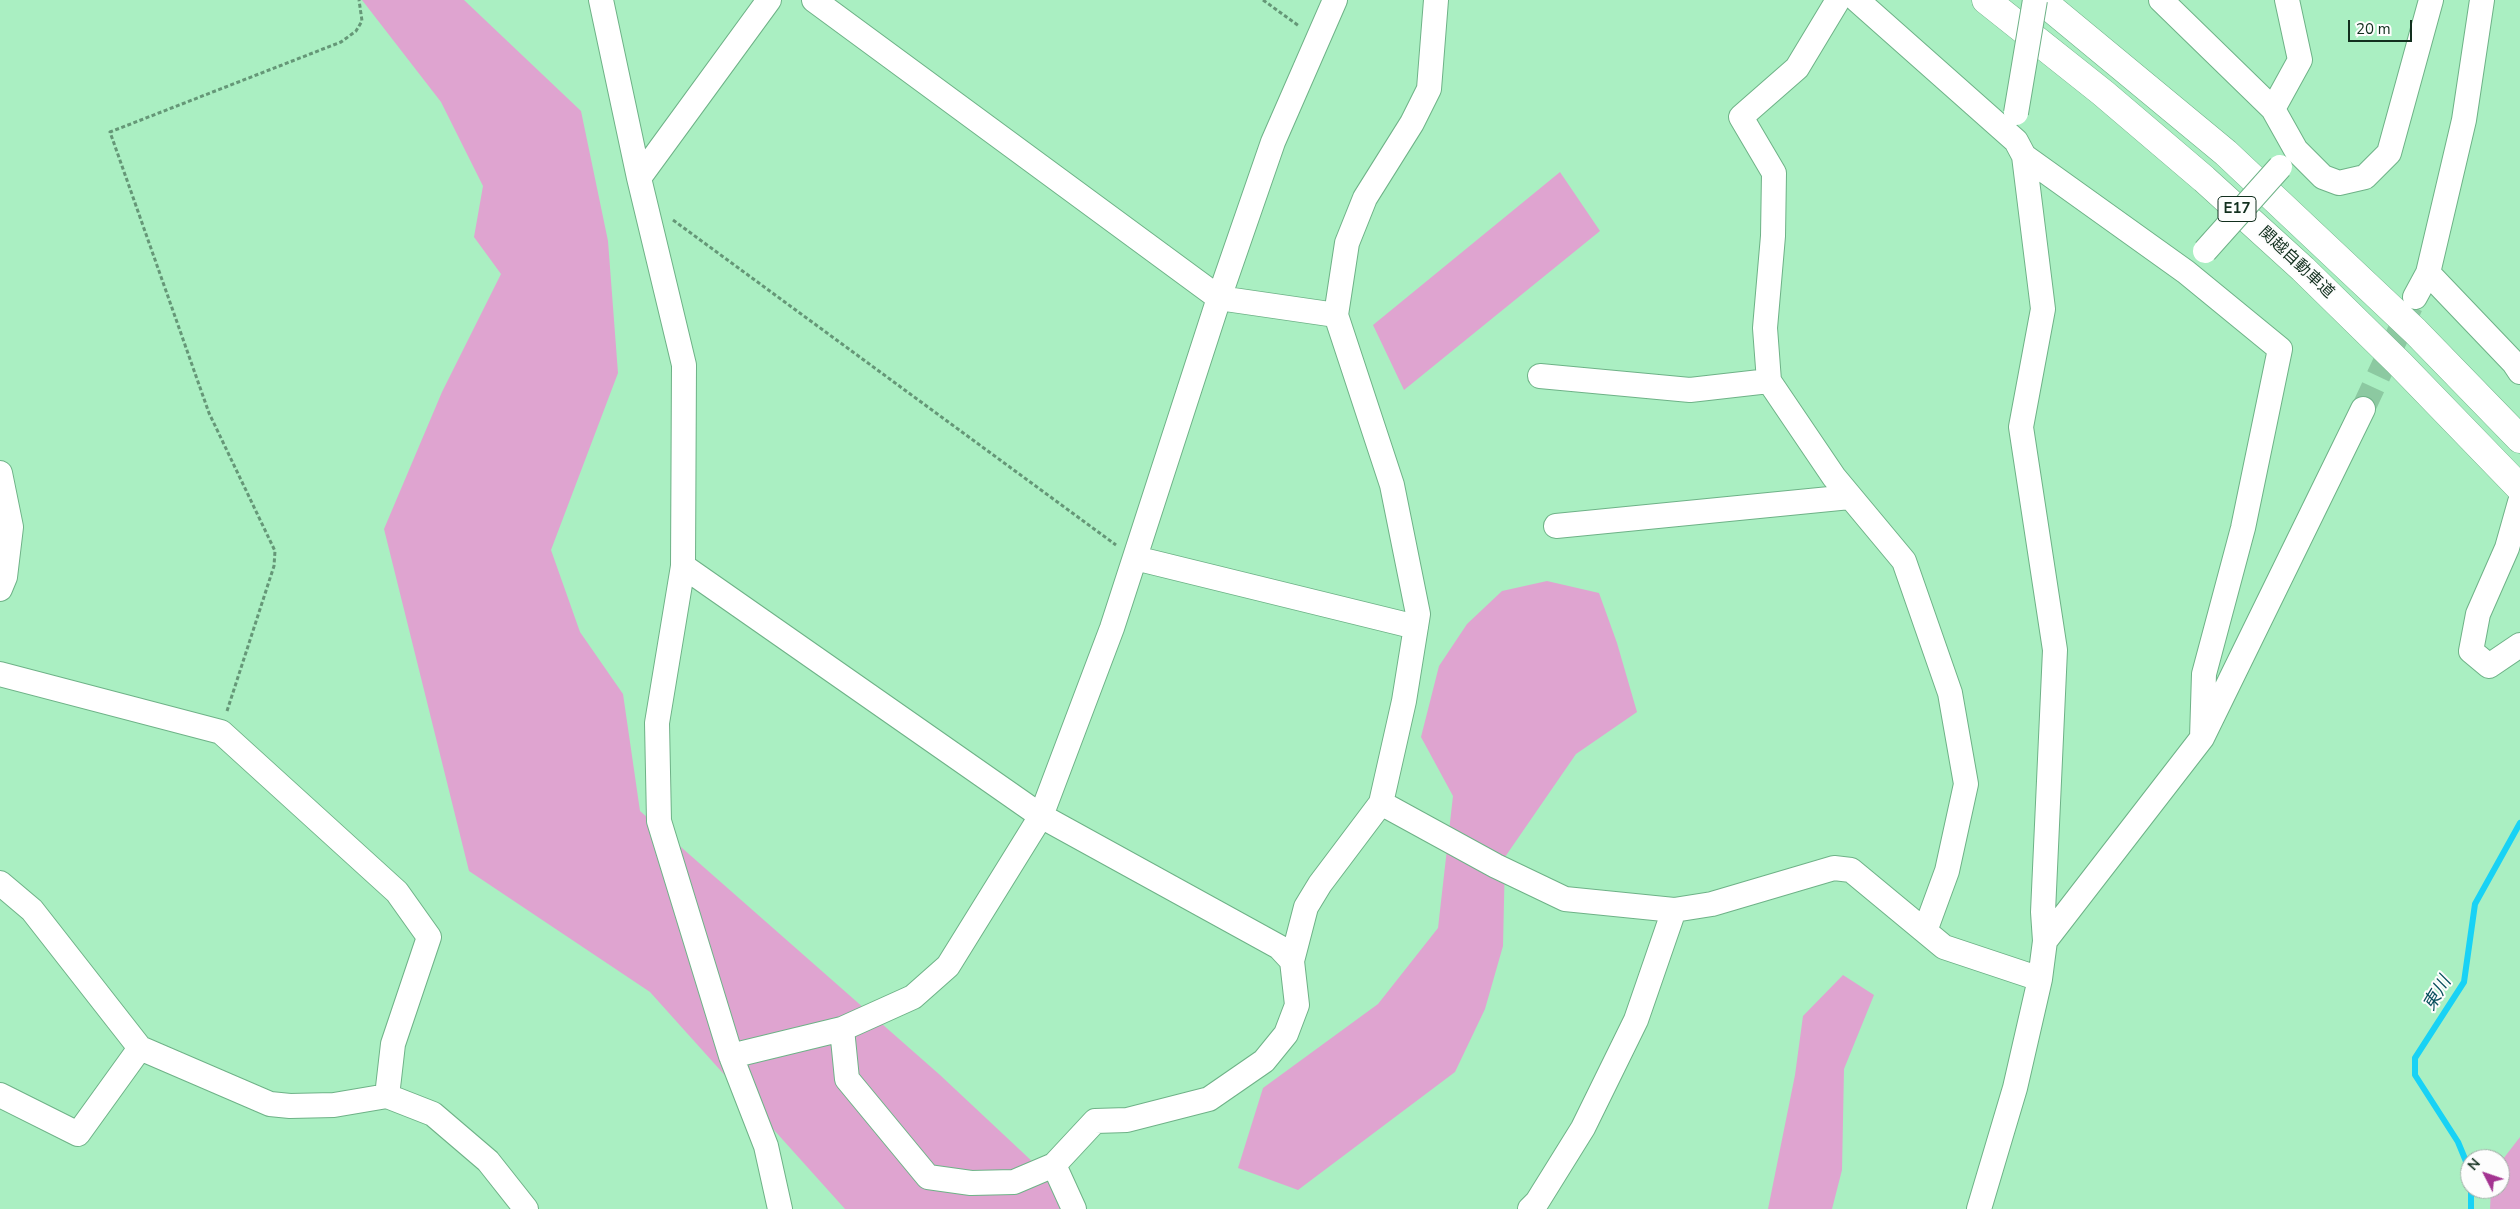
<!DOCTYPE html>
<meta charset="utf-8">
<style>
body{margin:0}
#map{position:relative;width:2520px;height:1209px;overflow:hidden;background:#aaefc2;font-family:"Nunito Sans",sans-serif}
canvas{display:block}
.north{position:absolute;left:2460px;top:1149px;width:50px;height:50px;box-sizing:border-box;background:#fdfdfd;border:1px solid #9faba4;border-radius:50%;rotate:311deg;font-size:14px;font-weight:700;line-height:20px;text-align:center;color:#122f1e}
.north::after{content:'';display:block;margin:auto;width:18px;height:22px;background:#a43491;clip-path:polygon(50% 0,100% 100%,50% 72%,0 100%)}
.scale{position:absolute;left:2348px;top:20px;width:64px;height:22px;box-sizing:border-box;border:2px solid #122f1e;border-top:0;padding-left:6px;font-size:15px;line-height:18px;white-space:nowrap;color:#122f1e;-webkit-text-stroke:4px #fdfdfd;paint-order:stroke}
</style>
<div id="map">
<canvas width="2520" height="1209"></canvas>
<div class="north">N</div>
<div class="scale">20 m</div>
</div>
<script>
const ctx = document.querySelector('canvas').getContext('2d');
ctx.lineJoin = 'round';
function paint(path, color) {
  ctx.fillStyle = color;
  ctx.fill(path, 'evenodd');
}
function poly(rows) {
  const path = new Path2D();
  for (const r of rows) {
    path.moveTo(r[0], r[1]);
    for (let i = 2; i < r.length; i += 2) path.lineTo(r[i], r[i + 1]);
  }
  return path;
}
function trace(path, color, width, dash) {
  ctx.strokeStyle = color;
  ctx.lineWidth = width;
  ctx.lineCap = dash ? 'butt' : 'round';
  ctx.setLineDash(dash || []);
  ctx.stroke(path);
}
function drawText(font, color, halo, rows, align = 'center') {
  ctx.font = font + ' "Nunito Sans","Noto Sans JP",sans-serif';
  ctx.lineWidth = 4;
  ctx.setLineDash([]);
  ctx.textBaseline = 'middle';
  ctx.strokeStyle = halo;
  ctx.fillStyle = color;
  for (const [text, x, y, turn = 0] of rows) {
    ctx.save();
    ctx.translate(x, y);
    ctx.rotate((+turn || 0) * Math.PI / 180);
    ctx.textAlign = isNaN(turn) ? turn : align;
    if (halo) ctx.strokeText(text, 0, 0);
    ctx.fillText(text, 0, 0);
    ctx.restore();
  }
}
paint(poly([
 [362,0,464,0,581,111,608,241,618,373,551,550,580,632,623,694,640,811,940,1075,1083,1209,845,1209,650,992,469,871,384,529,442,392,501,274,474,237,483,186,441,102],
 [1560,172,1600,231,1404,390,1373,325],
 [1547,581,1599,593,1617,643,1637,712,1576,754,1505,857,1503,946,1485,1009,1455,1072,1298,1190,1238,1168,1263,1088,1378,1004,1438,928,1453,796,1421,737,1439,666,1467,624,1502,591],
 [1843,975,1874,995,1844,1069,1842,1170,1832,1209,1768,1209,1795,1075,1803,1016],
 [2520,1137,2520,1209,2490,1209,2491,1189,2500,1189,2500,1163]
]), '#dfa4d0');
trace(poly([
 [2470,1171,2458,1142,2415,1075,2415,1058,2464,982,2475,904,2520,823],
 [2471,1189,2471,1209]
]), '#18d2f5', 6);
trace(poly([
 [2363,409,2411,306]
]), '#8cc9a1', 24, [24, 12]);
const minor = poly([
 [601,0,639,178,684,365,683,566,657,723,659,821,731,1056,766,1146,780,1209],
 [814,0,1219,298,1336,315],
 [1838,0,1797,68,1741,117,1774,173,1773,236,1765,328,1769,381,1834,477,1904,561,1950,693,1966,784,1947,871,1925,931],
 [1857,0,2016,141,2024,156,2043,309,2021,427,2055,650,2043,912,2045,941,2040,979,2015,1088,1979,1209],
 [2161,0,2273,109,2296,150,2323,177,2339,183,2365,177,2389,153,2431,0],
 [2273,109,2300,60,2287,0],
 [2024,156,2186,272,2280,349,2243,528,2204,674,2202,738],
 [639,178,769,0],
 [2428,273,2514,363,2520,372],
 [2415,297,2428,273,2464,120,2482,0],
 [1540,376,1690,390,1769,381],
 [0,473,11,527,5,577,0,589],
 [2520,502,2507,548,2478,614,2471,651,2489,666,2520,645],
 [1556,526,1850,497],
 [1135,558,1416,627],
 [683,566,1041,816,1279,947,1292,961],
 [0,674,221,732,397,892,429,937,393,1044,387,1096],
 [1381,803,1496,866,1565,899,1674,910,1712,904,1834,868,1851,870,1944,947,2040,979],
 [0,883,32,910,140,1048,270,1104,290,1106,334,1105,387,1096,433,1114,488,1161,526,1209],
 [2045,941,2202,738,2363,409],
 [842,1029,847,1079,928,1177,971,1183,1014,1182,1054,1165,1095,1121,1127,1120,1209,1099,1264,1061,1286,1034,1297,1005,1292,961,1306,907,1320,884,1381,803,1404,701,1418,614,1392,485,1336,315,1347,243,1365,198,1412,123,1429,89,1436,0],
 [731,1056,842,1029,913,997,948,966,1041,816,1112,628,1219,298,1273,142,1335,0],
 [0,1095,78,1134,140,1048],
 [1054,1165,1074,1209],
 [1530,1209,1537,1202,1583,1128,1636,1020,1674,910]
]);
const highway = poly([
 [1986,0,2103,93,2204,179,2303,269,2399,363,2520,488],
 [2041,0,2226,153,2415,331,2520,439]
]);
trace(minor, '#6eb287', 26);
trace(highway, '#6eb287', 29);
trace(poly([
 [1263,0,1299,26],
 [673,220,1116,545],
 [227,711,274,566,275,551,209,413,110,132,341,42,356,31,362,21,359,0]
]), '#659777', 3, [4, 2.5]);
trace(minor, '#fff', 24);
trace(highway, '#fff', 28);
const minorBridge = poly([
 [2016,113,2035,0],
 [2205,251,2280,167]
]);
trace(minorBridge, '#6eb287', 26, []);
trace(minorBridge, '#fff', 24);
for (const [x, y, w] of [
 [2237,209,38]
]) {
  const box = new Path2D();
  box.roundRect(x - w / 2, y - 12.5, w, 25, 4);
  ctx.fillStyle = '#fdfdfd';
  ctx.fill(box);
  trace(box, '#122f1e', 1);
}
drawText('bold 15px', '#122f1e', null, [
 ["E17",2237,209]
]);
drawText('16px', '#122f1e', '#fdfdfd', [
 ["関越自動車道",2296,263,43]
]);
drawText('italic 18px', '#09505e', '#fdfdfd', [
 ["東川",2438,994,-59]
]);
</script>
